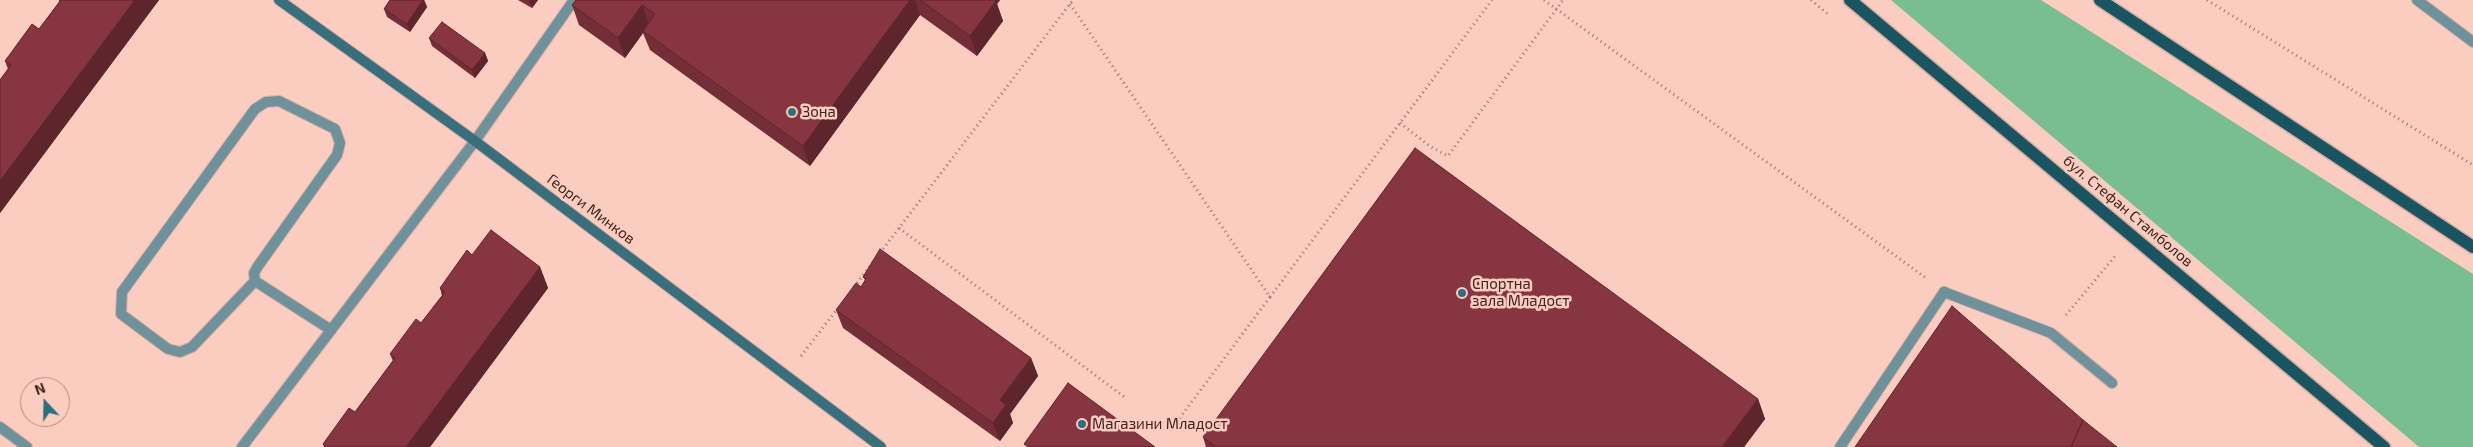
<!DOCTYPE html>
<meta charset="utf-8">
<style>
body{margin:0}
#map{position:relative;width:2473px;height:447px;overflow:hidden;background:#fbcdc1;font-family:"Exo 2",sans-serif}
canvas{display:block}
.north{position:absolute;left:20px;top:377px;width:50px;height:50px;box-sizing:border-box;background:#fbcdc1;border:1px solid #b18a80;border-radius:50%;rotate:339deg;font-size:14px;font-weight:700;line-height:20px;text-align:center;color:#42251e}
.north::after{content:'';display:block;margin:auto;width:18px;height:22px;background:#2b707f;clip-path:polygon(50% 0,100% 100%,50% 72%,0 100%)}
</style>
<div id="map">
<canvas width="2473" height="447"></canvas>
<div class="north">N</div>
</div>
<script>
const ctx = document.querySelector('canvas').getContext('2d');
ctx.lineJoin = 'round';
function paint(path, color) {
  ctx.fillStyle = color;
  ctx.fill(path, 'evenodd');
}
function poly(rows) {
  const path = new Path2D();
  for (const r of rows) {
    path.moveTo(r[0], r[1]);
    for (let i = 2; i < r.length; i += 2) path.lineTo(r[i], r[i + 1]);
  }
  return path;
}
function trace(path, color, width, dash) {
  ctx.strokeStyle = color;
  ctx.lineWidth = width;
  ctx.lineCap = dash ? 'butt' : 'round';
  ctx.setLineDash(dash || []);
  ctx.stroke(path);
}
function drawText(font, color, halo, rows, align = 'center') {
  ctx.font = font + ' "Exo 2",sans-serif';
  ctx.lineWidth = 5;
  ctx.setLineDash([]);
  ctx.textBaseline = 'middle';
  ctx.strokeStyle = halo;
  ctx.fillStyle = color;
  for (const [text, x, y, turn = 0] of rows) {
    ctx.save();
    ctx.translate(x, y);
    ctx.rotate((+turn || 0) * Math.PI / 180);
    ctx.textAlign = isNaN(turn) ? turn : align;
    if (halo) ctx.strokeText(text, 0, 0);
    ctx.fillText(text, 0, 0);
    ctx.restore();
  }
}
paint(poly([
 [1891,0,2041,0,2473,274,2473,447,2419,447]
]), '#78be90');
const lane = poly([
 [279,101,335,129,340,143,337,155,258,266,254,273,255,281,192,347,180,352,168,349,121,314,122,292,255,109,266,102,279,101],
 [475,141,574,0],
 [255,281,331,330],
 [1840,447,1944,292]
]);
const street = poly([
 [2417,0,2473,42],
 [1944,292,2051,333,2112,383],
 [0,427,27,447],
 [242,447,475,141]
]);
const secondary = poly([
 [279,0,475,141,881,447]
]);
const primary = poly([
 [1850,0,2384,447],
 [2100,0,2473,247]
]);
trace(lane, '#d6aba0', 12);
trace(street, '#d6aba0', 12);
trace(secondary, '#d6aba0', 12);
trace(primary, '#d6aba0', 15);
trace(poly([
 [1544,0,1926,278],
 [1811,0,1829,15],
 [2207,0,2473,165],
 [1070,4,1270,297,1170,431],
 [1400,123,1431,147,1448,156,1563,0],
 [899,228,1127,399],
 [880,253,1073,0],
 [854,287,873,262],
 [1270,297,1492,0],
 [2066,315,2116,255],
 [801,356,838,308]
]), '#98736a', 3, [1, 4]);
trace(lane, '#6e929b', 10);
trace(street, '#6e929b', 10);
trace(secondary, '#376f7c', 10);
trace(primary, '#195461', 12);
paint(poly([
 [59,0,159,0,0,213,0,80,8,69,5,61,39,29,59,2],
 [390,0,424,0,427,7,410,32,387,17,384,9],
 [518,0,538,0,532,8],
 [576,0,1000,0,997,4,1003,21,977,56,920,15,810,166,650,50,643,33,625,58,579,25,572,5],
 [429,38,485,53,488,61,475,78,432,46],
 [472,255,540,267,548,288,430,447,324,447,323,444,355,412,393,361,390,354,421,323,442,296,440,288],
 [863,277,1031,358,1038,376,1010,414,1013,423,1000,441,843,328,836,310,861,287,865,280],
 [1758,399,1765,419,1744,447,1206,447,1203,437]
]), '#742e37');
paint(poly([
 [135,0,159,0,0,213,0,181],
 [423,0,424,0,427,7,410,32,407,24],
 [529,0,538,0,532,8],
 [910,0,915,0,920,15,810,166,803,146],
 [987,0,1000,0,997,4,1003,21,977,56,970,36],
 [642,5,649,25,643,31,643,33,625,58,618,38],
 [485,53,488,61,475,78,472,70],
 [540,267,548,288,430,447,406,447],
 [1031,358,1038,376,1010,414,1013,423,1000,441,993,423,1000,400],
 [1758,399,1765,419,1744,447,1722,447]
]), '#5e252d');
const building = poly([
 [61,0,135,0,0,181,0,80,11,65,5,61,32,24,39,29,61,0],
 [390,0,423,0,407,24,384,9,390,0],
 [576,0,910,0,803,146,643,31,655,14,642,5,618,38,572,5,576,0],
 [920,0,995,0,996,1,970,36,920,0],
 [442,22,485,53,472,70,429,38,442,22],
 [1415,148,1758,399,1722,447,1216,447,1203,437,1415,148],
 [491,230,540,267,406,447,326,447,323,444,349,408,355,412,395,358,390,354,416,319,421,323,445,292,440,288,467,250,472,255,491,230],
 [880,249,1031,358,1000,400,1006,405,993,423,836,310,856,283,861,287,866,279,863,277,880,249],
 [1952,306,2083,420,2071,447,1855,447,1952,306],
 [1068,383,1155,447,1028,447,1024,444,1068,383],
 [2083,420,2117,447,2071,447,2083,420]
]);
paint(building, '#873540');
trace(building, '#5e252d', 1);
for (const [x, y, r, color] of [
 [792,112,5,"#2b707f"],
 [1462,293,5,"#2b707f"],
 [1082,424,5,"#2b707f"]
]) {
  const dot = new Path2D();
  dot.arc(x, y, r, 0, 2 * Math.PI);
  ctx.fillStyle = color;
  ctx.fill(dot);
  trace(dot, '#fbcdc1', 2);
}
drawText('15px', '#42251e', '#fbcdc1', [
 ["Зона",802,112],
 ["Спортна",1472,284],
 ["зала Младост",1472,301],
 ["Магазини Mладост",1092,424]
], 'left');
drawText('15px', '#42251e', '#fbcdc1', [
 ["Георги Минков",591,209,37],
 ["бул. Стефан Стамболов",2128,211,40]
]);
</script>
